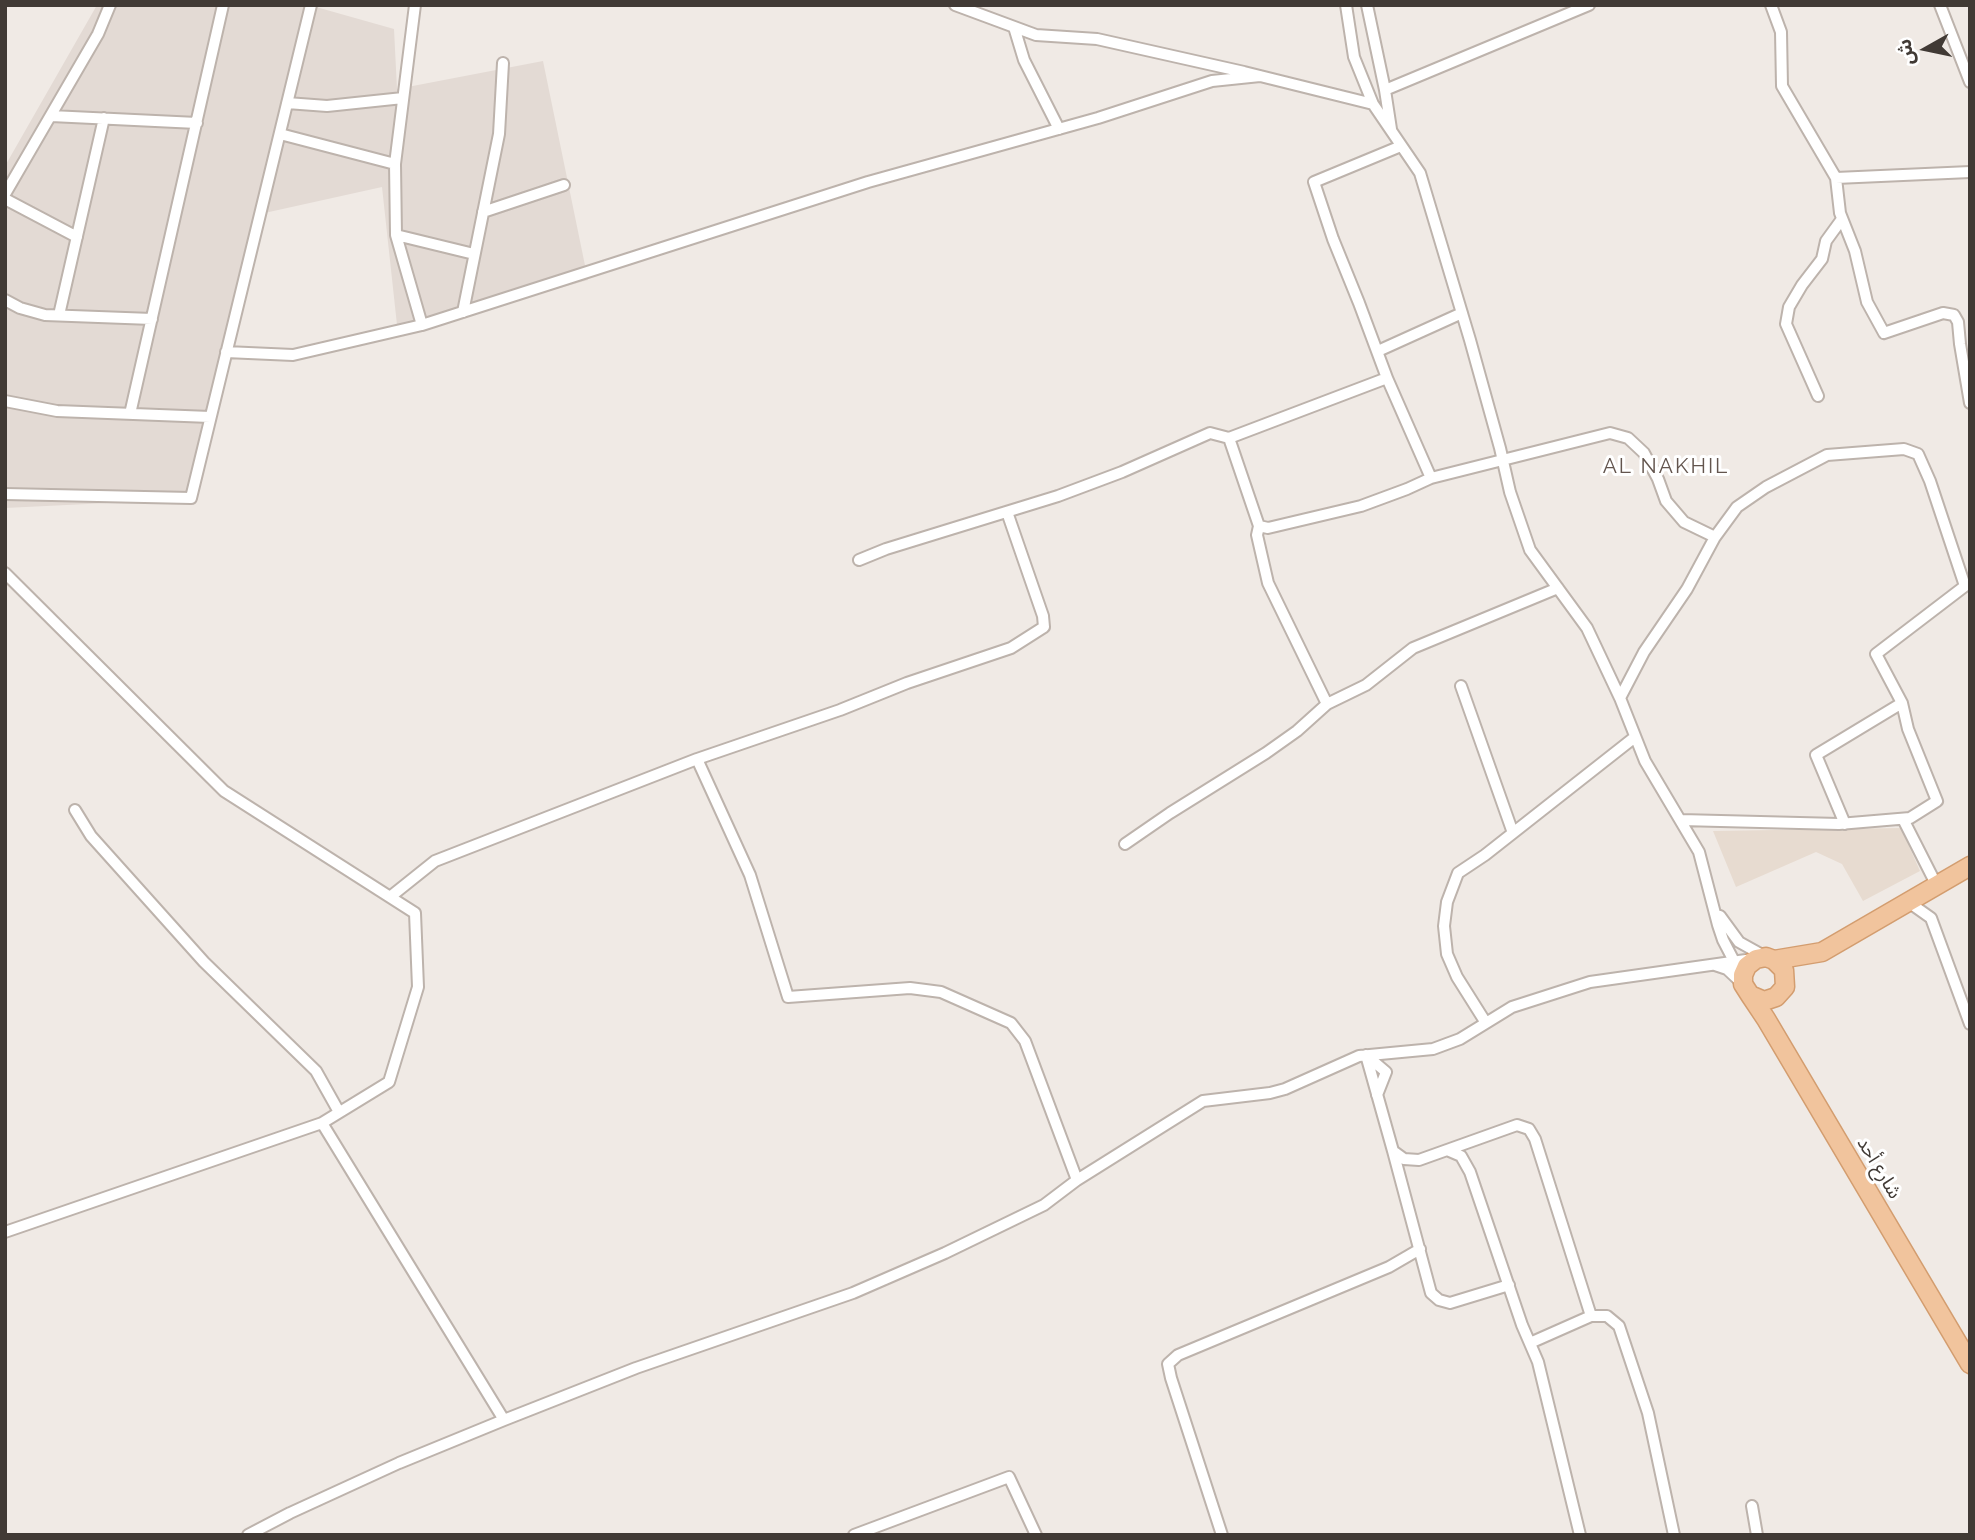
<!DOCTYPE html>
<meta charset="utf-8">
<style>
body{margin:0}
#map{position:relative;width:1975px;height:1540px;overflow:hidden;background:#f0eae5;font-family:Raleway,"Noto Sans Arabic",sans-serif}
canvas{display:block}
.frame{position:absolute;inset:0;border:7px solid #413a35;pointer-events:none}
.north{position:absolute;left:1891px;top:14px;width:70px;height:70px;-webkit-text-stroke:5px #fff;paint-order:stroke;rotate:261deg;font-size:19px;font-weight:700;line-height:28px;text-align:center;color:#413a35}
.north::after{content:'';display:block;margin:auto;width:24px;height:32px;background:#413a35;clip-path:polygon(50% 0,100% 100%,50% 72%,0 100%)}
</style>
<div id="map">
<canvas width="1975" height="1540"></canvas>
<div class="frame"></div>
<div class="north">ش</div>
</div>
<script>
const ctx = document.querySelector('canvas').getContext('2d');
ctx.lineJoin = 'round';
function paint(path, color) {
  ctx.fillStyle = color;
  ctx.fill(path, 'evenodd');
}
function poly(rows) {
  const path = new Path2D();
  for (const r of rows) {
    path.moveTo(r[0], r[1]);
    for (let i = 2; i < r.length; i += 2) path.lineTo(r[i], r[i + 1]);
  }
  return path;
}
function trace(path, color, width, dash) {
  ctx.strokeStyle = color;
  ctx.lineWidth = width;
  ctx.lineCap = dash ? 'butt' : 'round';
  ctx.setLineDash(dash || []);
  ctx.stroke(path);
}
function drawText(font, color, halo, rows, align = 'center') {
  ctx.font = font + ' Raleway,"Noto Sans Arabic",sans-serif';
  ctx.lineWidth = 6;
  ctx.setLineDash([]);
  ctx.textBaseline = 'middle';
  ctx.strokeStyle = halo;
  ctx.fillStyle = color;
  for (const [text, x, y, turn = 0] of rows) {
    ctx.save();
    ctx.translate(x, y);
    ctx.rotate((+turn || 0) * Math.PI / 180);
    ctx.textAlign = isNaN(turn) ? turn : align;
    if (halo) ctx.strokeText(text, 0, 0);
    ctx.fillText(text, 0, 0);
    ctx.restore();
  }
}
paint(poly([
 [97,5,309,5,394,29,397,89,543,61,588,280,398,334,382,187,260,214,190,499,5,508,5,166]
]), '#e3dad4');
paint(poly([
 [1901,828,1920,871,1863,901,1842,864,1816,852,1736,887,1713,831]
]), '#e7dbd0');
const minor = poly([
 [955,5,1036,35,1097,39,1244,72,1373,104],
 [1346,5,1354,57,1373,104,1420,173,1470,340,1500,448,1510,492,1530,550,1587,628,1620,698,1645,761,1699,852,1718,925,1723,940,1736,965],
 [1367,5,1385,90],
 [1771,5,1781,32,1782,86,1836,178,1970,172],
 [1940,5,1970,82],
 [1014,27,1024,60,1059,129],
 [287,103,327,106,403,98],
 [51,116,197,123],
 [1391,129,1385,90,1589,5],
 [1401,146,1314,182,1333,239,1359,303,1387,378,1229,438,1259,526,1268,528,1361,506,1407,489,1431,478,1610,433,1628,438,1644,453,1658,479,1666,501,1684,522,1715,537],
 [395,164,415,5],
 [1836,178,1840,213,1855,251,1867,302,1884,333,1943,313,1954,315,1958,322,1960,344,1970,403],
 [5,194,98,34,110,5],
 [5,199,77,237],
 [483,212,564,185],
 [396,235,474,254],
 [5,300,20,308,45,315,152,319],
 [463,312,499,134,503,63],
 [59,315,104,118],
 [422,325,868,182,1098,118,1212,81,1260,76],
 [1378,351,1462,313],
 [226,352,293,355,422,325,396,235,395,164,280,134],
 [1387,378,1431,478],
 [1818,396,1786,324,1789,307,1802,285,1822,259,1826,241,1842,219],
 [5,401,57,411,210,417],
 [130,414,223,5],
 [5,494,191,498,311,5],
 [1259,526,1257,535,1268,583,1327,704],
 [859,560,886,549,1058,496,1122,472,1210,433,1229,438],
 [5,573,224,791,415,913,418,987,389,1082,322,1123,504,1420],
 [1461,686,1513,833],
 [1620,698,1644,652,1687,589,1715,537,1737,507,1766,487,1827,455,1904,449,1918,454,1930,481,1965,586,1876,654,1902,703,1908,729,1937,801,1910,818,1839,824,1681,820],
 [697,759,840,710,907,683,1011,648,1044,627,1043,616,1007,512],
 [75,810,91,836,204,962,316,1071,339,1112],
 [1903,819,1936,884],
 [1845,824,1816,755,1902,703],
 [1125,844,1170,813,1266,753,1297,731,1327,704,1366,685,1413,648,1558,588],
 [390,897,435,861,697,759,750,875,788,997,910,988,941,992,1011,1023,1025,1041,1077,1180],
 [1907,901,1931,918,1970,1024],
 [1720,916,1739,942,1766,957],
 [1715,965,1727,969,1743,984],
 [1486,1023,1457,977,1447,954,1444,926,1447,902,1458,873,1485,855,1635,737],
 [1366,1055,1393,1151,1404,1159,1419,1160,1447,1150,1461,1156,1470,1172,1522,1325,1538,1362,1580,1535],
 [1366,1055,1386,1072,1377,1095],
 [1447,1150,1517,1125,1529,1129,1535,1139,1591,1316],
 [1393,1151,1431,1293,1439,1300,1450,1303,1509,1285],
 [5,1232,322,1123],
 [1530,1343,1591,1316,1607,1316,1619,1326,1648,1413,1674,1535],
 [1752,1506,1757,1535],
 [248,1535,290,1513,399,1463,504,1420,636,1368,853,1293,945,1253,1044,1205,1077,1180,1203,1101,1270,1093,1285,1089,1359,1056,1433,1049,1460,1039,1512,1007,1590,982,1753,959],
 [854,1535,1009,1477,1036,1535],
 [1222,1535,1171,1378,1168,1364,1178,1355,1389,1267,1420,1249]
]);
const primary = poly([
 [1774,960,1822,952,1970,866],
 [1750,995,1764,1001,1776,997,1785,987,1784,970,1774,960,1766,957,1756,959,1747,966,1743,975,1743,984,1750,995,1766,1019,1970,1364]
]);
trace(minor, '#bdb3ac', 14);
trace(primary, '#d39d6f', 21);
trace(minor, '#fff', 10);
trace(primary, '#f1c49d', 18);
drawText('19px', '#413a35', '#fff', [
 ["شارع أحد",1879,1168,59]
]);
ctx.letterSpacing = '2px';
drawText('21px', '#63554e', '#fff', [
 ["AL NAKHIL",1666,467]
]);
ctx.letterSpacing = '0px';
</script>
